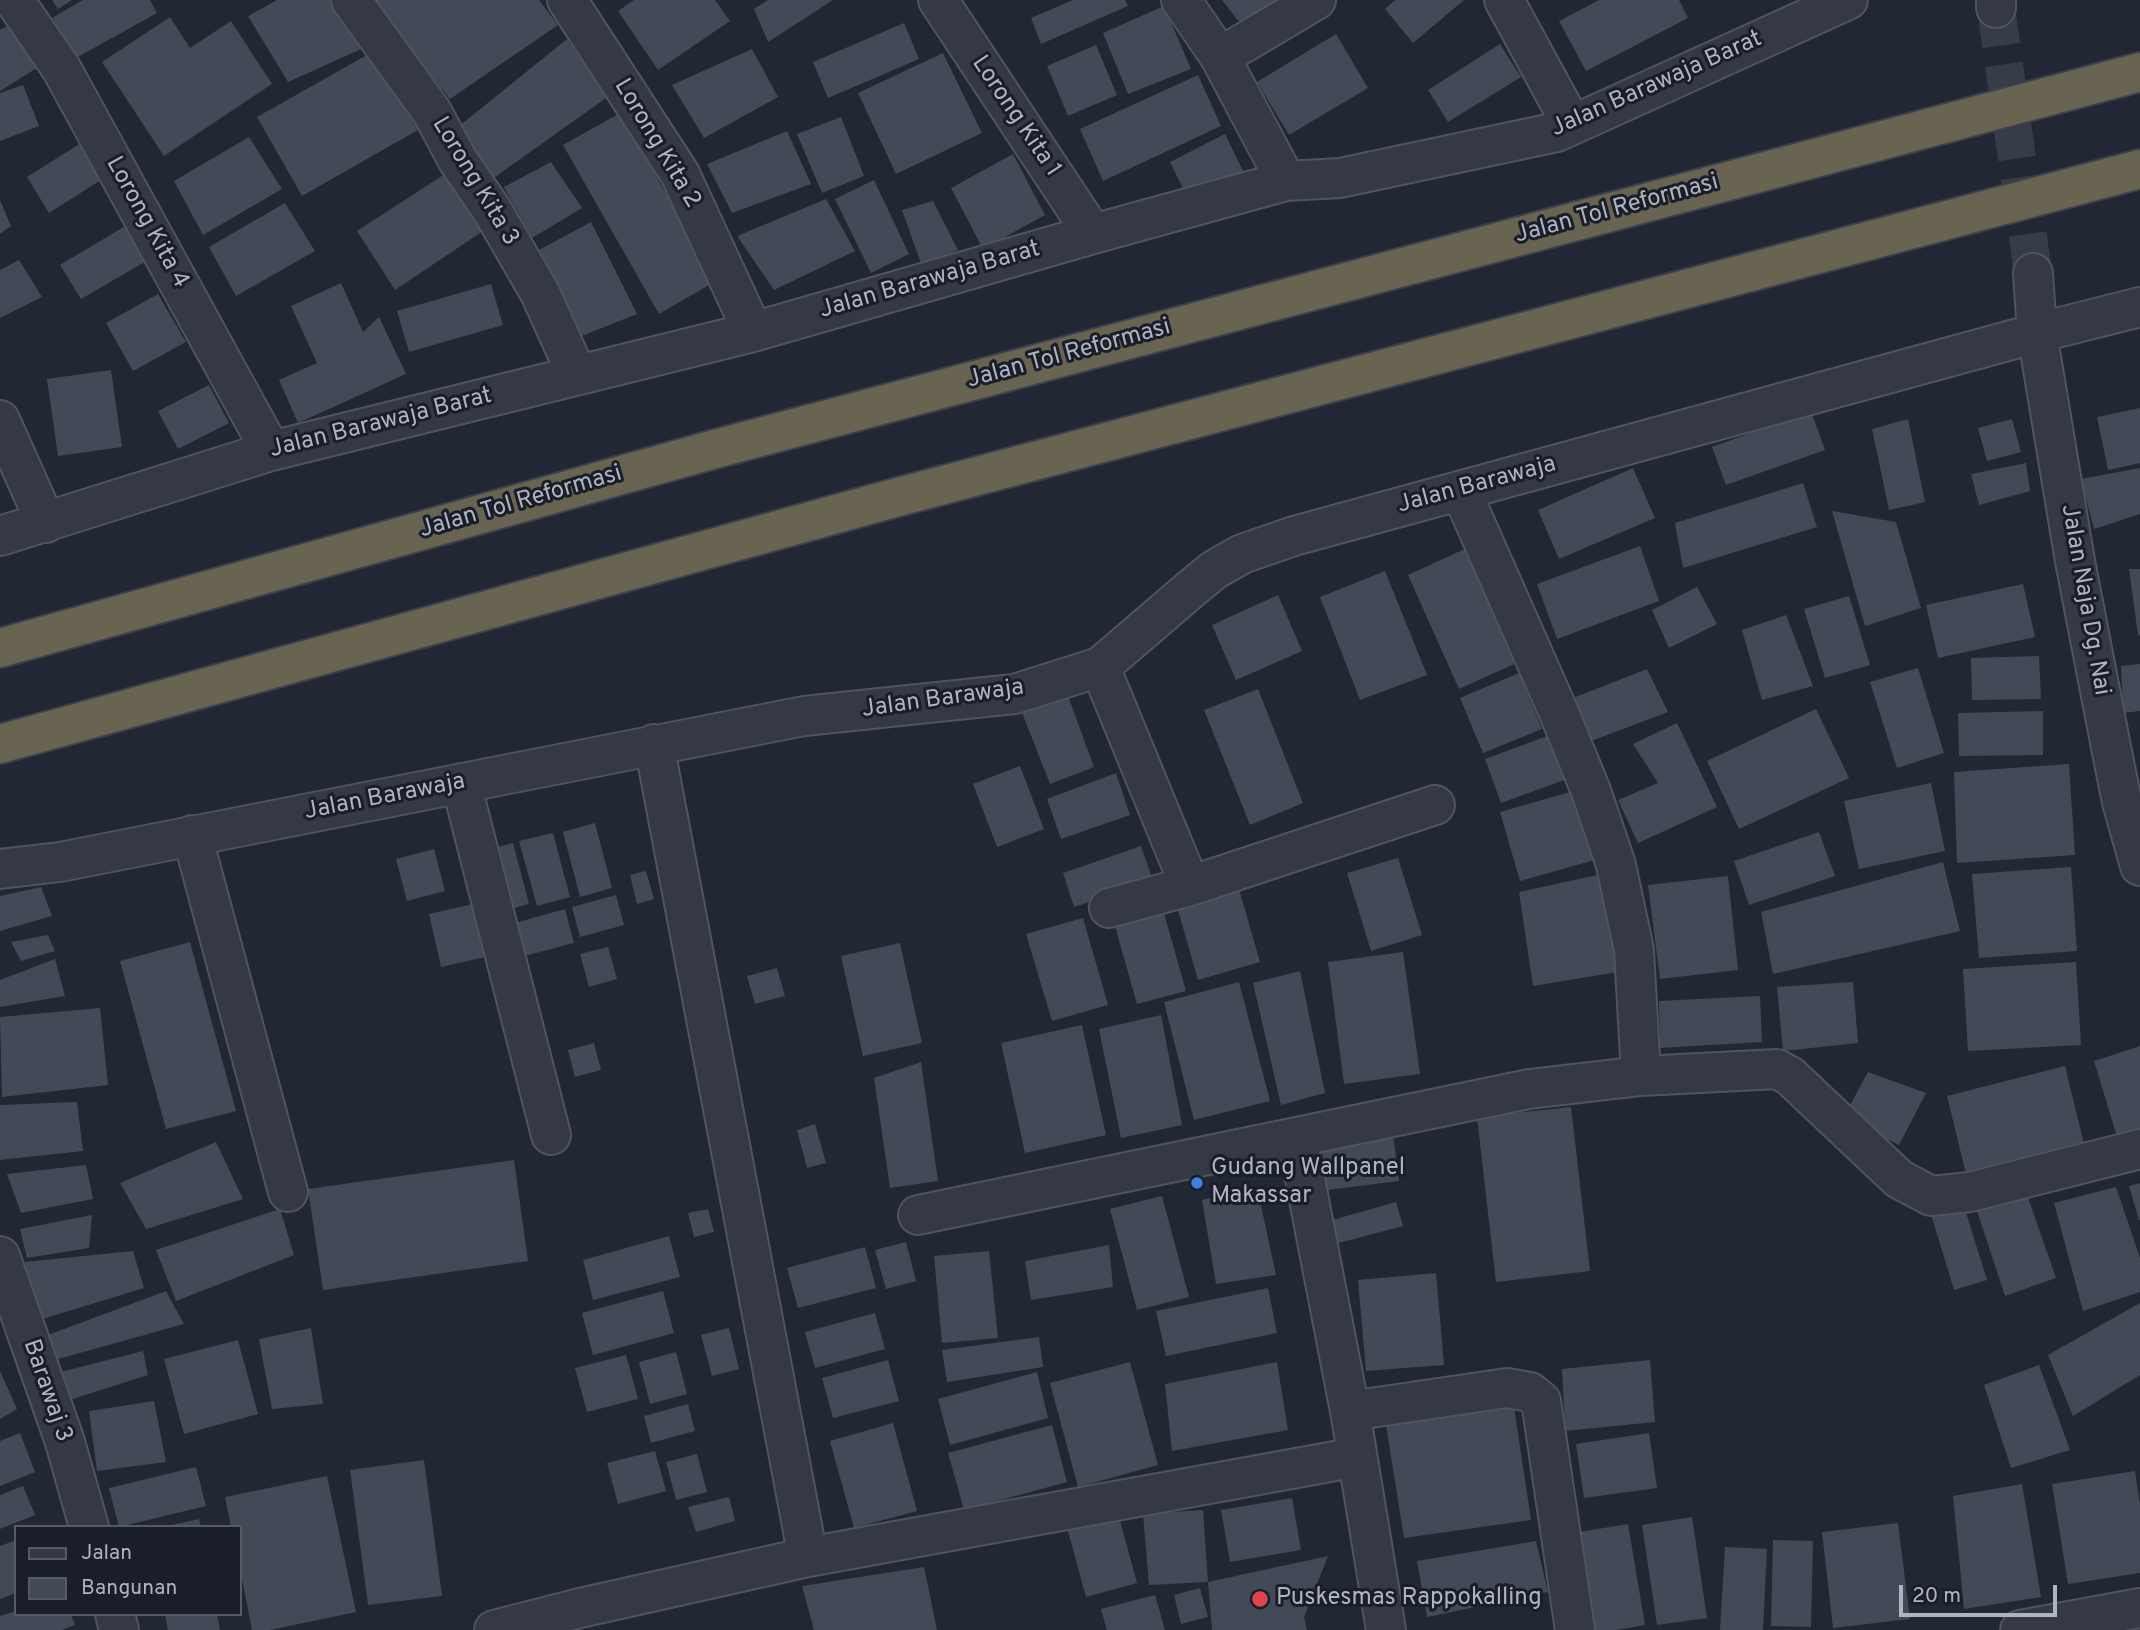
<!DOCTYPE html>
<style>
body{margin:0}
#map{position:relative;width:2140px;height:1630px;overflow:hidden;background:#212733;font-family:Overpass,sans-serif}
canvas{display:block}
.legend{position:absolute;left:14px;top:1525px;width:228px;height:91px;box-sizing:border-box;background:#1a1e28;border:2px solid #565a65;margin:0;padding:9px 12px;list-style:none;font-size:21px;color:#afb4c1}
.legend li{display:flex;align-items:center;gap:14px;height:35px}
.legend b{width:35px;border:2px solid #565a65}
.scale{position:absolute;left:1899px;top:1585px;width:158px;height:32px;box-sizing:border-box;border:4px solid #afb4c1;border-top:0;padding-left:9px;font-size:21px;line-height:24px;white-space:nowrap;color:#afb4c1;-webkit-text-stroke:5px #1a1e28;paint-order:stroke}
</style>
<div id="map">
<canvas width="2140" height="1630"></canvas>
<ul class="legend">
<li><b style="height:9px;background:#343944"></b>Jalan</li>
<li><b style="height:19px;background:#434a57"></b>Bangunan</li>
</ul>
<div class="scale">20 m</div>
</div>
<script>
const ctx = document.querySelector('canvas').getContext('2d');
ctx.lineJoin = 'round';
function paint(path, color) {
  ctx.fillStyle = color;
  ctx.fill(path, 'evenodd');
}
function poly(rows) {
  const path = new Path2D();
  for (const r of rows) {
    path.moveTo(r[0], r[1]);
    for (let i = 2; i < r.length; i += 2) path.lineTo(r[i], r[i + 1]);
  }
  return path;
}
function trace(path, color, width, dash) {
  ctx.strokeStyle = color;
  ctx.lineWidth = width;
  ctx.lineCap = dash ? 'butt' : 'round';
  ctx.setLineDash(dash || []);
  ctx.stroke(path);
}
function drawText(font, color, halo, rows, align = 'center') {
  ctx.font = font + ' Overpass,sans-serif';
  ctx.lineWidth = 6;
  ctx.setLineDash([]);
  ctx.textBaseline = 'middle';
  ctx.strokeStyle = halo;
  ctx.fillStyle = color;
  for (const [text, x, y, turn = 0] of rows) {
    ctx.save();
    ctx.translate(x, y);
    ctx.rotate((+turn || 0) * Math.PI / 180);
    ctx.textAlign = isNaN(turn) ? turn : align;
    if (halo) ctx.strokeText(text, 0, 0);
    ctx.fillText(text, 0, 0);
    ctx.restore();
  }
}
paint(poly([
 [52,0,72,0,58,9],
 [83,0,150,0,157,13,76,58,52,18],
 [277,0,342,0,368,46,288,82,248,16],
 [369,0,539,0,558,25,450,99],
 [634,0,715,0,730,21,658,70,618,11],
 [768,0,833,0,768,42,754,9],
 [1073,0,1125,0,1128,6,1041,44,1031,18],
 [1222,0,1287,0,1246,31],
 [1395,0,1464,0,1413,43,1385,9],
 [1599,0,1679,0,1688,18,1586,71,1559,21],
 [1164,6,1191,69,1128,94,1103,33],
 [170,17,190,48,231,21,272,84,164,156,102,62],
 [13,22,40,66,0,91,0,30],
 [904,23,919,59,828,98,813,62],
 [1336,34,1368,88,1289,135,1257,82],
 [567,39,606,98,488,182,453,131],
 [1500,44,1521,77,1448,122,1428,90],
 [1096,45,1117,95,1068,116,1047,66],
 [752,49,778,97,704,138,672,85],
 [374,51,418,130,302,196,257,117],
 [943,53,982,133,896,174,858,93],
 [1198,75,1221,126,1103,181,1080,129],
 [23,85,39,126,0,141,0,93],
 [620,113,716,281,659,314,563,145],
 [841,117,864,176,822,193,797,134],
 [787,131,811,184,732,213,707,164],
 [1225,134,1244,173,1189,201,1170,162],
 [249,137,282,189,203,235,174,181],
 [81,143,104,178,49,213,27,177],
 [1013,154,1045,215,983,249,951,188],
 [551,162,582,208,532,238,504,187],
 [451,170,489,227,395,290,357,231],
 [874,180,909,254,871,273,835,199],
 [826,199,855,251,774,290,737,236],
 [0,200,11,226,0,234],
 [933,201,958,250,922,266,902,210],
 [285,203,315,251,236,296,209,247],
 [132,222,153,257,81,299,60,265],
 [591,222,637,314,579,337,537,251],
 [19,260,42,297,0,318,0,270],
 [341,283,363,332,379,317,406,374,298,423,279,380,317,363,291,306],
 [491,284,503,325,409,352,397,311],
 [158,294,186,342,133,371,106,323],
 [111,370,122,447,58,456,47,379],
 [209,385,229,423,178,449,158,411],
 [2140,408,2140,463,2108,470,2097,417],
 [1811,411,1825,450,1726,485,1712,447],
 [1908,419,1925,502,1889,510,1872,429],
 [2012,419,2021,452,1987,461,1978,428],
 [2026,463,2030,491,1979,505,1971,474],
 [1633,468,1655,518,1559,559,1538,510],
 [2140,468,2140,514,2094,529,2081,479],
 [1803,483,1817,527,1683,568,1675,523],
 [1832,511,1896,522,1921,608,1865,626],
 [1640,546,1659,601,1557,639,1537,584],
 [1469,547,1521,661,1459,689,1408,575],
 [2129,569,2140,569,2140,635,2138,635],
 [1385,571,1427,675,1360,700,1320,597],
 [2023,584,2035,637,1938,658,1926,605],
 [1697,587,1717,624,1669,648,1652,610],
 [1278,595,1302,651,1236,680,1212,625],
 [1849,596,1870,665,1825,678,1804,609],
 [1786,615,1813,686,1762,700,1742,630],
 [2039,656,2041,699,1972,700,1971,658],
 [2140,664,2140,711,2123,713,2121,666],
 [1918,668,1944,753,1897,768,1870,682],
 [1647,669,1668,712,1586,743,1568,700],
 [1519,673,1542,729,1483,753,1460,698],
 [1258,689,1303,803,1250,825,1204,710],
 [1067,693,1094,767,1050,784,1021,710],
 [1816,709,1849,778,1739,829,1707,761],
 [2043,711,2043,755,1959,756,1958,713],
 [1677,723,1717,807,1638,843,1618,800,1658,783,1633,744],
 [1550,735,1567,779,1501,803,1485,759],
 [2069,764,2075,855,1957,863,1954,772],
 [1020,766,1044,829,997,847,973,784],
 [1116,773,1130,815,1061,839,1047,799],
 [1931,783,1945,851,1859,869,1844,801],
 [1577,790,1598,859,1520,881,1500,812],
 [595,823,612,888,580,897,563,832],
 [1819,832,1835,876,1749,905,1734,861],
 [553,833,570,897,537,906,519,841],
 [513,843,529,904,502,911,486,850],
 [1141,846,1153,881,1074,907,1063,873],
 [434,849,445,891,407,901,396,859],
 [1398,858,1422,935,1371,951,1347,873],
 [1943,862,1960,931,1773,974,1761,912],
 [2071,867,2077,951,1979,958,1972,874],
 [646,871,654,899,637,904,630,875],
 [1602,874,1618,972,1533,986,1519,892],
 [1728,876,1738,970,1660,979,1648,885],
 [1237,882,1260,962,1198,980,1175,900],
 [41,887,52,916,0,931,0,896],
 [616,895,624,925,580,937,572,907],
 [1160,899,1186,991,1137,1004,1111,912],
 [473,904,485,957,441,967,429,914],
 [565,909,574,943,513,959,504,926],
 [1083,918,1108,1005,1052,1021,1026,934],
 [48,935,55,951,21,961,11,942],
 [190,942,236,1111,166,1129,120,961],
 [900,943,922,1043,863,1056,841,956],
 [608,947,617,979,589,987,580,954],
 [1403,952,1420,1074,1344,1084,1328,962],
 [55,959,65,996,0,1007,0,980],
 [2076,962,2081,1045,1968,1051,1963,969],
 [777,968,785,996,755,1004,747,976],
 [1300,971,1325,1093,1281,1105,1253,983],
 [1239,982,1270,1101,1194,1120,1164,1002],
 [1853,982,1858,1043,1783,1051,1777,987],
 [1760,996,1762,1042,1660,1048,1659,1001],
 [100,1008,108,1085,2,1097,0,1017],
 [1161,1015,1182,1125,1121,1138,1099,1029],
 [1082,1025,1106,1135,1025,1153,1001,1043],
 [594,1043,601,1070,575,1077,568,1050],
 [2140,1046,2140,1133,2118,1140,2094,1061],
 [921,1062,938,1181,890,1188,874,1078],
 [2065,1066,2084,1144,1966,1174,1947,1096],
 [1868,1072,1926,1093,1899,1145,1843,1118],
 [77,1102,83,1151,0,1160,0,1105],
 [1571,1107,1590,1271,1496,1282,1477,1117],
 [815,1124,826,1163,807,1168,797,1130],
 [1393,1134,1399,1181,1327,1190,1321,1143],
 [216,1142,243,1199,146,1229,120,1183],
 [514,1160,528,1261,323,1290,308,1189],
 [86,1165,93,1199,21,1213,7,1174],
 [2023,1183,2056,1278,2005,1296,1973,1199],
 [2140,1183,2140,1220,2139,1220,2129,1186],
 [1257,1187,1276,1275,1216,1284,1202,1200],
 [2116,1187,2140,1258,2140,1292,2083,1311,2054,1203],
 [1162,1196,1189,1297,1137,1310,1110,1209],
 [1396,1202,1403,1226,1335,1244,1329,1221],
 [1963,1203,1987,1280,1954,1290,1930,1211],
 [280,1209,294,1255,176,1301,156,1250],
 [708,1209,714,1232,694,1237,688,1213],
 [92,1215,89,1248,27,1258,20,1229],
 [669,1236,680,1277,593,1300,583,1260],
 [906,1242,916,1281,886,1289,875,1250],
 [1109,1245,1113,1287,1031,1300,1025,1261],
 [865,1247,876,1288,798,1308,787,1268],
 [133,1251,144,1288,36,1321,25,1262],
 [989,1251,998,1338,942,1343,934,1256],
 [1436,1273,1444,1365,1366,1371,1358,1280],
 [1268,1288,1277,1333,1166,1356,1156,1311],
 [166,1291,184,1324,51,1361,40,1338],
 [663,1291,674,1333,593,1355,582,1313],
 [2140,1303,2140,1375,2073,1416,2048,1355],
 [875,1313,885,1349,815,1368,805,1332],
 [311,1328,323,1404,272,1409,259,1339],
 [729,1328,739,1369,712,1376,701,1335],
 [1039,1337,1043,1367,947,1382,942,1350],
 [238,1340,258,1414,184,1434,164,1359],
 [143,1351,148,1375,60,1403,49,1375],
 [676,1352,687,1394,650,1404,639,1362],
 [626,1355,638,1399,587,1412,575,1368],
 [888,1360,899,1401,833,1418,822,1378],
 [1650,1360,1655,1422,1565,1431,1562,1369],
 [1130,1362,1158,1465,1078,1487,1050,1383],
 [1277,1362,1288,1430,1172,1451,1165,1384],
 [2039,1365,2070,1450,2011,1468,1984,1385],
 [0,1371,17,1409,0,1419],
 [1037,1372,1048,1418,950,1445,938,1399],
 [1513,1400,1531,1520,1404,1538,1385,1419],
 [154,1401,166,1462,97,1471,89,1411],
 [688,1404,695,1431,651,1443,644,1416],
 [893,1423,917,1511,854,1528,830,1441],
 [1052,1425,1067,1482,964,1510,948,1453],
 [20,1433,35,1472,0,1486,0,1441],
 [1649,1433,1657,1488,1584,1498,1576,1444],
 [655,1451,666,1491,618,1504,607,1463],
 [697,1454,707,1492,676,1500,666,1462],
 [424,1460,442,1596,368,1605,350,1470],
 [196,1467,206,1506,119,1527,109,1488],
 [2135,1471,2140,1505,2140,1573,2068,1584,2052,1484],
 [327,1476,356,1612,270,1630,252,1630,240,1569,240,1527,231,1527,225,1497],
 [2022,1484,2041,1597,1964,1609,1953,1496],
 [23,1486,35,1515,0,1529,0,1495],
 [729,1497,735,1521,696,1532,688,1507],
 [1292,1498,1301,1550,1230,1562,1221,1510],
 [1203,1510,1208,1582,1149,1585,1143,1514],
 [1119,1517,1137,1583,1086,1597,1068,1531],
 [1692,1517,1707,1618,1657,1625,1642,1525],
 [199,1519,201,1527,168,1527,168,1526],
 [1898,1523,1910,1619,1833,1628,1822,1532],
 [1628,1524,1645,1625,1616,1630,1584,1630,1567,1534],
 [16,1540,16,1593,0,1599,0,1546],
 [1773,1540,1813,1541,1811,1627,1771,1626],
 [1536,1541,1548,1592,1427,1617,1417,1561],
 [1725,1547,1767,1549,1763,1630,1720,1630],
 [1328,1556,1304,1617,1307,1630,1212,1630,1208,1582],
 [924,1567,937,1630,814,1630,802,1586],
 [1200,1588,1208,1617,1181,1624,1174,1595],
 [1155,1595,1165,1630,1107,1630,1101,1609],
 [16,1611,16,1614,71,1614,75,1625,62,1630,0,1630,0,1616],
 [165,1614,217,1614,220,1630,168,1630]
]), '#434a57');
trace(poly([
 [1996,8,2033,273]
]), '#363c48', 38, [38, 19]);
const minor = poly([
 [14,0,61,68,271,451],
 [351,0,432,112,457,159,492,210,540,293,577,375],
 [567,0,680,174,753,332],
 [938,0,1093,234],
 [1181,0,1220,57,1286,181],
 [1504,0,1572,125],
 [1220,57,1316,0],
 [0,420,46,523],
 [1461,491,1559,713,1591,791,1616,865,1634,950,1641,1076],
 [0,536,271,451,753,332,1093,234,1286,181,1340,178,1557,132,1848,0],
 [1100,667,1190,886],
 [654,744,808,1557],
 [461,783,551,1135],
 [192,835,288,1192],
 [0,869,60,862,804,716,1014,694,1100,667,1192,588,1214,570,1242,554,1294,536,2037,333,2075,561,2111,747,2122,802,2140,866],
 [1109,908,1190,886,1435,805],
 [1297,1138,1350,1411,1386,1630],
 [918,1215,1529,1089,1641,1076,1777,1069,1790,1076,1899,1179,1931,1196,1970,1192,2140,1149],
 [0,1256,65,1442,89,1527],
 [1350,1411,1507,1388,1530,1392,1541,1401,1575,1630],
 [115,1614,119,1630],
 [494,1630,580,1608,808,1557,1357,1457],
 [2020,1630,2140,1608]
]);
const tertiary = poly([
 [1996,0,1996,8],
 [2033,273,2037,333,2140,307]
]);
const motorway = poly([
 [0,648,715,449,2140,72],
 [0,744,898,497,2140,169]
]);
trace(minor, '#4f545f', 42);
trace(tertiary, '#4f545f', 42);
trace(motorway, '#3c414b', 42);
trace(minor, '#343944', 38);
trace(tertiary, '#343944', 38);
trace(motorway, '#696352', 38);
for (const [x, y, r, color] of [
 [1197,1183,7,"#3f7fe0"],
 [1260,1599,9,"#e0444e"]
]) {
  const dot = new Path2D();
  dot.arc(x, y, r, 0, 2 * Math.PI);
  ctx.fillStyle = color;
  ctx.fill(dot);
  trace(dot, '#1a1e28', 2.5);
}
drawText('24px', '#afb4c1', '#1a1e28', [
 ["Jalan Barawaja Barat",1657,85,-24],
 ["Lorong Kita 1",1015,117,56],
 ["Lorong Kita 2",656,144,59],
 ["Lorong Kita 3",474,182,59],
 ["Jalan Tol Reformasi",1617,210,-15],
 ["Lorong Kita 4",146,223,61],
 ["Jalan Barawaja Barat",930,281,-16],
 ["Jalan Tol Reformasi",1069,355,-15],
 ["Jalan Barawaja Barat",381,424,-14],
 ["Jalan Barawaja",1477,486,-15],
 ["Jalan Tol Reformasi",521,503,-16],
 ["Jalan Naja Dg. Nai",2084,600,80],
 ["Jalan Barawaja",943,700,-8],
 ["Jalan Barawaja",385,798,-11],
 ["Barawaj 3",46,1391,71]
]);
drawText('24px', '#afb4c1', '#1a1e28', [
 ["Gudang Wallpanel",1211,1169],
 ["Makassar",1211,1197],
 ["Puskesmas Rappokalling",1276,1599]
], 'left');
</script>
